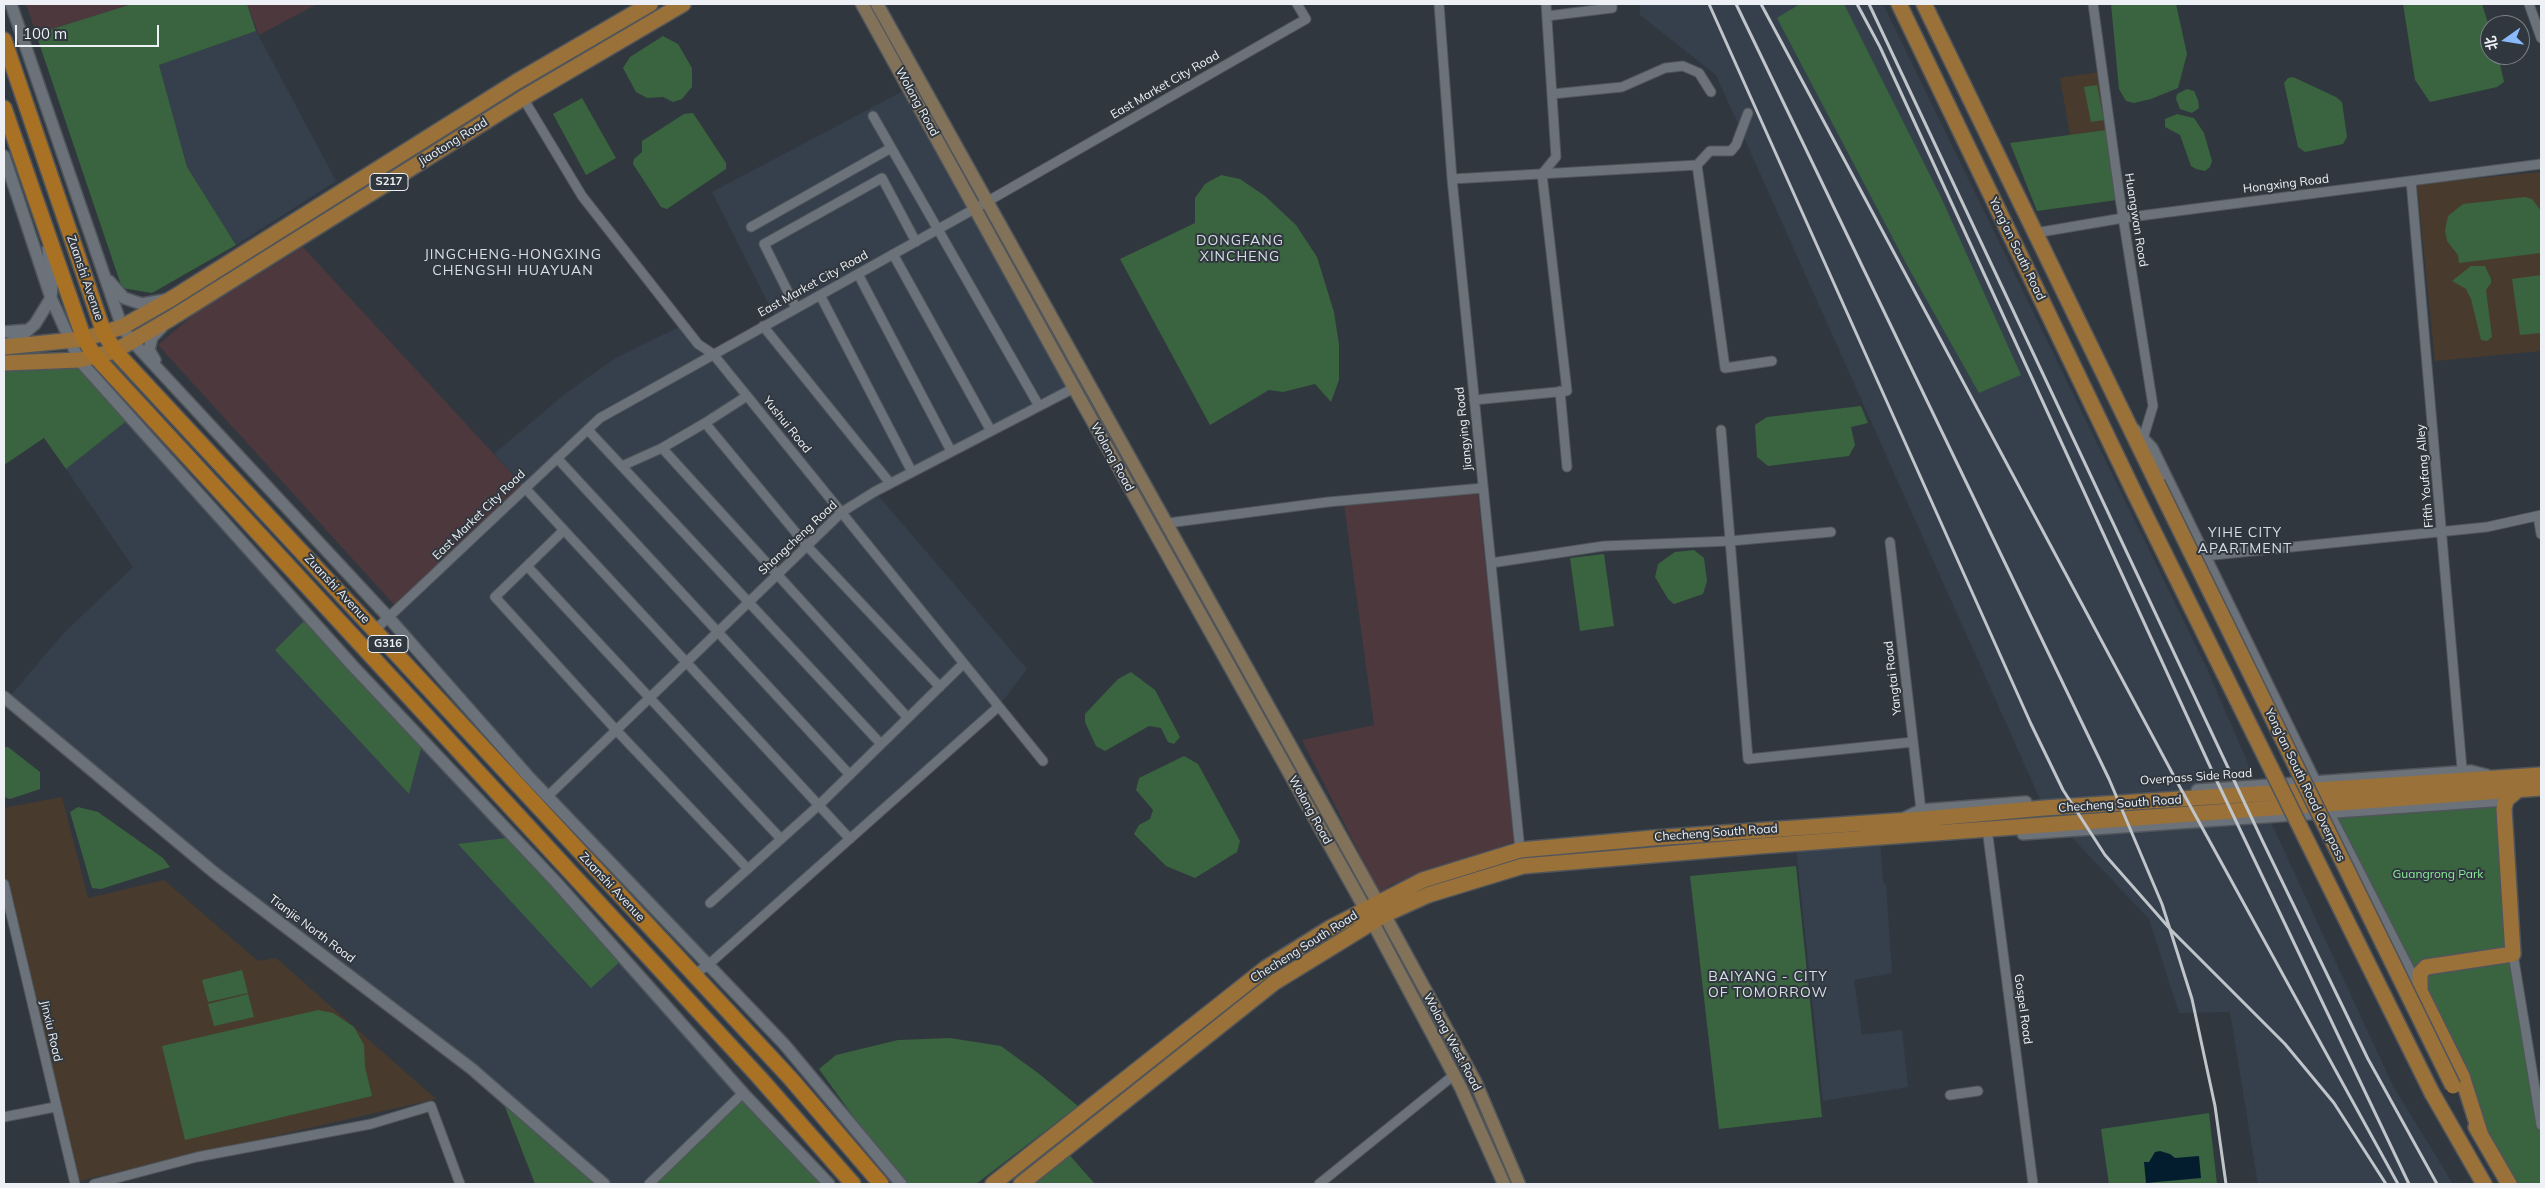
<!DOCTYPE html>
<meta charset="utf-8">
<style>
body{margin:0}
#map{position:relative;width:2545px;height:1188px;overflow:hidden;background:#31373e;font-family:Mulish,"Noto Sans SC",sans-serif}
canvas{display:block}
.frame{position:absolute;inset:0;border:5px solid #edf1f5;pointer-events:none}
.north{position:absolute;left:2480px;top:15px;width:50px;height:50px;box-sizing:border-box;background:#31373e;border:1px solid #7c8187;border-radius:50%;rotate:257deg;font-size:14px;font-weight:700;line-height:20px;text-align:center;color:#edf1f5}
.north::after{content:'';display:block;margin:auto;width:18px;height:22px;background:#8bbafc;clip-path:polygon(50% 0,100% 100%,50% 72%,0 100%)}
.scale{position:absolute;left:15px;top:25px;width:144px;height:22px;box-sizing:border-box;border:2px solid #edf1f5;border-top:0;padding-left:6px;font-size:15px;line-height:18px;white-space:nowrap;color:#edf1f5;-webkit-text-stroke:4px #31373e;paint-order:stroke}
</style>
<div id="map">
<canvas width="2545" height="1188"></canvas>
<div class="frame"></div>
<div class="north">北</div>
<div class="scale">100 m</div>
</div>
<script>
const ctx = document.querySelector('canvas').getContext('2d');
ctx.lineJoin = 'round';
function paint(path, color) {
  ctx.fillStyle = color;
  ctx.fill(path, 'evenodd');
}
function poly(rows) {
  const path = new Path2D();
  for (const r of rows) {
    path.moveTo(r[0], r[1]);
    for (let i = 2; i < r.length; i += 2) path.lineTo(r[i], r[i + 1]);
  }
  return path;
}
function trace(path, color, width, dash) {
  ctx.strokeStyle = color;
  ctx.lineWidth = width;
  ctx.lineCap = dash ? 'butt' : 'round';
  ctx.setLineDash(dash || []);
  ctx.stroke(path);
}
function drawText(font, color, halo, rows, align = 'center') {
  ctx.font = font + ' Mulish,sans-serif';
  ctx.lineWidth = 4;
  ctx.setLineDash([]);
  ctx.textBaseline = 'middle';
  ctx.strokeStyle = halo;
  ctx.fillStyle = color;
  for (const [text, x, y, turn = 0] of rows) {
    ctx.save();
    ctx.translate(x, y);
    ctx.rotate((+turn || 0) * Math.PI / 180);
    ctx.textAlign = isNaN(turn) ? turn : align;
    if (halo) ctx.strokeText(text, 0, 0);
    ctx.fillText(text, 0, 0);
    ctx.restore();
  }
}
paint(poly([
 [1640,4,1883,4,2207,669,2251,770,2269,818,2393,1086,2453,1184,2258,1184,2230,1012,2179,1013,2149,919,2044,808,1716,75,1640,15],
 [256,31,336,181,236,245,187,167,159,65],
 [909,88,1074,388,875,492,1027,669,998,707,708,965,389,618,525,488,494,454,566,393,614,359,683,325,713,354,776,319,712,192],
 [129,419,743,1093,649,1184,604,1184,472,1069,216,874,7,700,63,634,133,567,66,469],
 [1880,840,1883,883,1886,884,1892,973,1854,980,1862,1035,1902,1030,1908,1087,1823,1101,1796,847]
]), '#36404d');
paint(poly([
 [26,4,132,4,36,34],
 [247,4,317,4,259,35],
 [303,247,525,488,398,609,158,345,193,315],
 [1478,494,1514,842,1391,885,1380,894,1302,740,1374,725,1344,505]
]), '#4c383d');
paint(poly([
 [2099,72,2106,130,2070,135,2060,78],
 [2541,172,2541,351,2435,361,2417,184],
 [62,797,88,898,164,880,258,961,276,958,436,1099,74,1182,4,884,4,808]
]), '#483b2d');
paint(poly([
 [132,4,247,4,256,31,159,65,187,167,236,245,152,293,122,288,36,34],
 [1800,4,1844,4,1940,195,2021,375,1979,393,1907,265,1777,18],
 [2111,4,2176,4,2187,54,2178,88,2151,99,2134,103,2126,101,2119,89],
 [2403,4,2482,4,2490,29,2490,55,2498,55,2504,82,2497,87,2430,102,2415,80],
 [663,36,678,44,692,68,692,87,682,99,673,102,663,97,647,98,636,92,623,68,630,57],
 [2293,77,2336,97,2342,102,2347,137,2343,144,2305,152,2298,147,2284,83,2288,78],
 [2097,85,2104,120,2091,122,2084,87],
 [2187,89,2194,91,2198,100,2199,108,2192,113,2180,109,2176,99,2177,94],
 [582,98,616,158,586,175,553,114],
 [693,113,726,163,726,169,667,209,661,207,633,164,634,159,642,152,642,141,684,114],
 [2177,114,2194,118,2204,133,2212,161,2210,167,2205,171,2196,169,2191,166,2180,135,2165,127,2165,119],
 [2106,130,2117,200,2037,211,2010,143],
 [1221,175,1240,179,1265,196,1296,225,1317,257,1334,312,1339,345,1339,380,1331,402,1315,384,1283,392,1269,390,1210,425,1120,259,1195,223,1195,198,1205,184],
 [2525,197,2532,199,2541,211,2541,253,2459,263,2458,255,2447,241,2445,230,2448,216,2463,204],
 [2471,266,2485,266,2491,279,2491,283,2486,290,2492,337,2487,341,2481,340,2471,299,2466,289,2452,281],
 [2541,275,2541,333,2520,335,2512,279],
 [4,363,78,369,129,419,66,469,44,438,4,465],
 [1861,406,1868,423,1851,427,1855,445,1849,456,1768,466,1757,457,1755,425,1767,417],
 [1694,550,1704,558,1707,581,1703,594,1674,604,1668,599,1655,577,1658,564,1675,552],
 [1604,554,1614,626,1580,631,1570,558],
 [308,617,423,741,409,794,275,650],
 [1131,672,1155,690,1180,737,1174,744,1168,742,1161,728,1149,726,1105,751,1096,746,1085,722,1085,714,1118,679],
 [4,747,8,747,40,772,40,789,10,799,4,797],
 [1184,756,1198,764,1240,841,1237,852,1195,878,1166,866,1134,834,1139,825,1150,819,1153,810,1136,790,1139,778],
 [2506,800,2513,954,2541,1125,2541,1184,2509,1184,2328,812],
 [78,807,98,812,163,858,170,867,101,889,92,888,70,812],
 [514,837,624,958,591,988,458,844],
 [1796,866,1822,1117,1719,1129,1690,876],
 [242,970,248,993,208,1002,202,980],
 [248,994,254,1017,214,1026,208,1004],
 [318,1010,333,1013,354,1027,364,1045,365,1067,372,1096,185,1140,162,1046],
 [950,1038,1001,1046,1038,1073,1078,1106,976,1184,902,1184,819,1069,836,1055,898,1040],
 [743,1093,829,1184,649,1184],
 [500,1094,604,1184,535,1184],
 [2209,1113,2217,1184,2109,1184,2101,1129],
 [1065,1150,1095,1184,1021,1184]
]), '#39643f');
paint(poly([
 [2160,1151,2170,1154,2175,1158,2199,1156,2201,1178,2146,1183,2144,1162,2149,1162,2155,1152]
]), '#031d2f');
const minor = poly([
 [1439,4,1452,179,1520,850],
 [2093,4,2119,192,2153,406,2143,439],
 [2529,4,2541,38],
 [1547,16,1612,8,1612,4],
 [1552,94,1622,87,1665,68,1683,66,1699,73,1711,92],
 [523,98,582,196,698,344,713,354,1043,761],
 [873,116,1039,406],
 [1697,165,1710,151,1731,151,1736,145,1748,113],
 [1452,179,1697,165,1725,368,1772,361],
 [2411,181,2462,769],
 [751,227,891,148],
 [2035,233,2123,218,2541,164],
 [893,254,991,431],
 [858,274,951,451],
 [820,295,912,472],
 [796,308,764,244,882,178,916,242],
 [763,326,890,483],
 [1560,391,1567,467],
 [1474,400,1567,391,1542,174,1556,157,1546,4],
 [705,423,747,396],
 [588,430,881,744],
 [1721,430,1748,759,1913,742],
 [662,448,705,423,807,546,940,687],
 [557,458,850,775],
 [622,466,662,448,908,718],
 [525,488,850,839],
 [2538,516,2541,534],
 [1168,523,1328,502,1483,488],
 [564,530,495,597,616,730,748,869],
 [1890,542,1921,810],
 [2204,556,2487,527,2541,515],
 [1491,563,1604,546,1730,541,1831,532],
 [527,566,781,839],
 [375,630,600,418,976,208,1306,19,1297,4],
 [548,796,842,512,874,492,1074,388],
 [1988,836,2033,1184],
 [4,884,75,1184],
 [710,903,819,805,963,664],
 [2513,954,2541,1125],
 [693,975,708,965,998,707],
 [1950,1095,1978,1091],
 [4,1117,55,1107],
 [94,1184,197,1157,371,1124,431,1106,460,1184],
 [649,1184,743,1093],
 [1319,1184,1454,1075]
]);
const tertiary = poly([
 [11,4,122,327,132,341,389,618,528,776,784,1044,901,1184],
 [4,156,51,298,79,360,352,665,556,882,743,1093,829,1184],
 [109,281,124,298,142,304,164,300],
 [4,332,27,330],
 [7,344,17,340,35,324,51,298,52,285,48,249],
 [155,360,149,350,152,337,162,327],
 [2134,429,2152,448,2315,782],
 [4,697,216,874,472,1069,604,1184],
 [2197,790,2471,771,2487,775],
 [2328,812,2419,990],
 [1904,818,1921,810,2026,802],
 [2023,834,2506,800]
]);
const secondary = poly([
 [862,4,1074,388,1372,921,1461,1088,1504,1184],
 [877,4,1378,903,1475,1081,1519,1184]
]);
const primary = poly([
 [1899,4,2135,494],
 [1924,4,2157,483],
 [4,347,84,339,122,327,171,299,516,82,650,4],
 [4,363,79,360,115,351,170,319,523,98,683,4],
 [2432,1093,2484,1184],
 [2476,1127,2509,1184],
 [2481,1136,2462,1076,2420,991,2420,973,2426,967,2513,954,2504,809,2506,800,2519,789],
 [993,1184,1266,968,1330,928,1423,880,1520,850,1653,838,1923,819,2044,808,2541,775],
 [1021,1184,1275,982,1384,915,1428,895,1523,866,1760,846,2541,788]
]);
const trunk = poly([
 [4,40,104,333,115,351,791,1079,881,1184],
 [4,108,84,339,95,356,759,1077,853,1184]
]);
trace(minor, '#50555b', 11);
trace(tertiary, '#50555b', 14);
trace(secondary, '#50555b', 15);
trace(primary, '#50555b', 18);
trace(trunk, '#50555b', 18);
trace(minor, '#6b727a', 9);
trace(tertiary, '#6b727a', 11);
trace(secondary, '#82725a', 12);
trace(primary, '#997139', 15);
trace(trunk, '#a87124', 15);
trace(poly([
 [1709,4,2031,724,2063,790,2105,855,2171,930,2285,1044,2334,1103,2386,1184],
 [1736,4,2109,779,2162,904,2192,999,2215,1106,2226,1184],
 [1761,4,2176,780,2398,1184],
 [1857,4,1880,47,2214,775,2409,1184],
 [1869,4,2263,842,2368,1059,2437,1184]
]), '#c0c5ca', 3);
const primaryBridge = poly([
 [2157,483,2453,1086],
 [2135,494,2432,1093]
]);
trace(primaryBridge, '#50555b', 18, []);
trace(primaryBridge, '#997139', 15);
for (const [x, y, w] of [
 [389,182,38],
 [388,644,40]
]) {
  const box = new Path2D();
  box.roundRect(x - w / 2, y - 8.5, w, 17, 4);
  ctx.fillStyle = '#31373e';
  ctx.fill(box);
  trace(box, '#edf1f5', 1);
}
drawText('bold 11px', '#edf1f5', null, [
 ["S217",389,182],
 ["G316",388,644]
]);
drawText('12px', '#edf1f5', '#31373e', [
 ["East Market City Road",1165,85,-30],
 ["Wolong Road",917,102,61],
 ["Jiaotong Road",453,142,-32],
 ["Hongxing Road",2286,184,-7],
 ["Huangwan Road",2136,220,81],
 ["Yong'an South Road",2017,249,64],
 ["Zuanshi Avenue",85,278,71],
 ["East Market City Road",813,284,-29],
 ["Yushui Road",787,425,51],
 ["Jiangying Road",1464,429,-96],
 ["Wolong Road",1112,457,61],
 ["Fifth Youfang Alley",2425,476,-95],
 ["East Market City Road",479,515,-44],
 ["Shangcheng Road",798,538,-43],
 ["Zuanshi Avenue",337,589,47],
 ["Yangtai Road",1893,678,-97],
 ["Overpass Side Road",2196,777,-4],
 ["Yong'an South Road Overpass",2305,785,64],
 ["Checheng South Road",2120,804,-4],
 ["Wolong Road",1310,810,61],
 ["Checheng South Road",1716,833,-4],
 ["Zuanshi Avenue",612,887,47],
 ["Tianjie North Road",312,929,37],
 ["Checheng South Road",1304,947,-32],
 ["Gospel Road",2023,1009,82],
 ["Jinxiu Road",51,1031,77],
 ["Wolong West Road",1452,1042,62]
]);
drawText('12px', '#8aee9a', '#31373e', [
 ["Guangrong Park",2438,874]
]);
ctx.letterSpacing = '1px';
drawText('14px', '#d6dee7', '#31373e', [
 ["DONGFANG",1240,241],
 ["XINCHENG",1240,257],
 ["JINGCHENG-HONGXING",513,255],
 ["CHENGSHI HUAYUAN",513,271],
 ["YIHE CITY",2245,533],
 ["APARTMENT",2245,549],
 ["BAIYANG - CITY",1768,977],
 ["OF TOMORROW",1768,993]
]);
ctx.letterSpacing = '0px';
</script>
